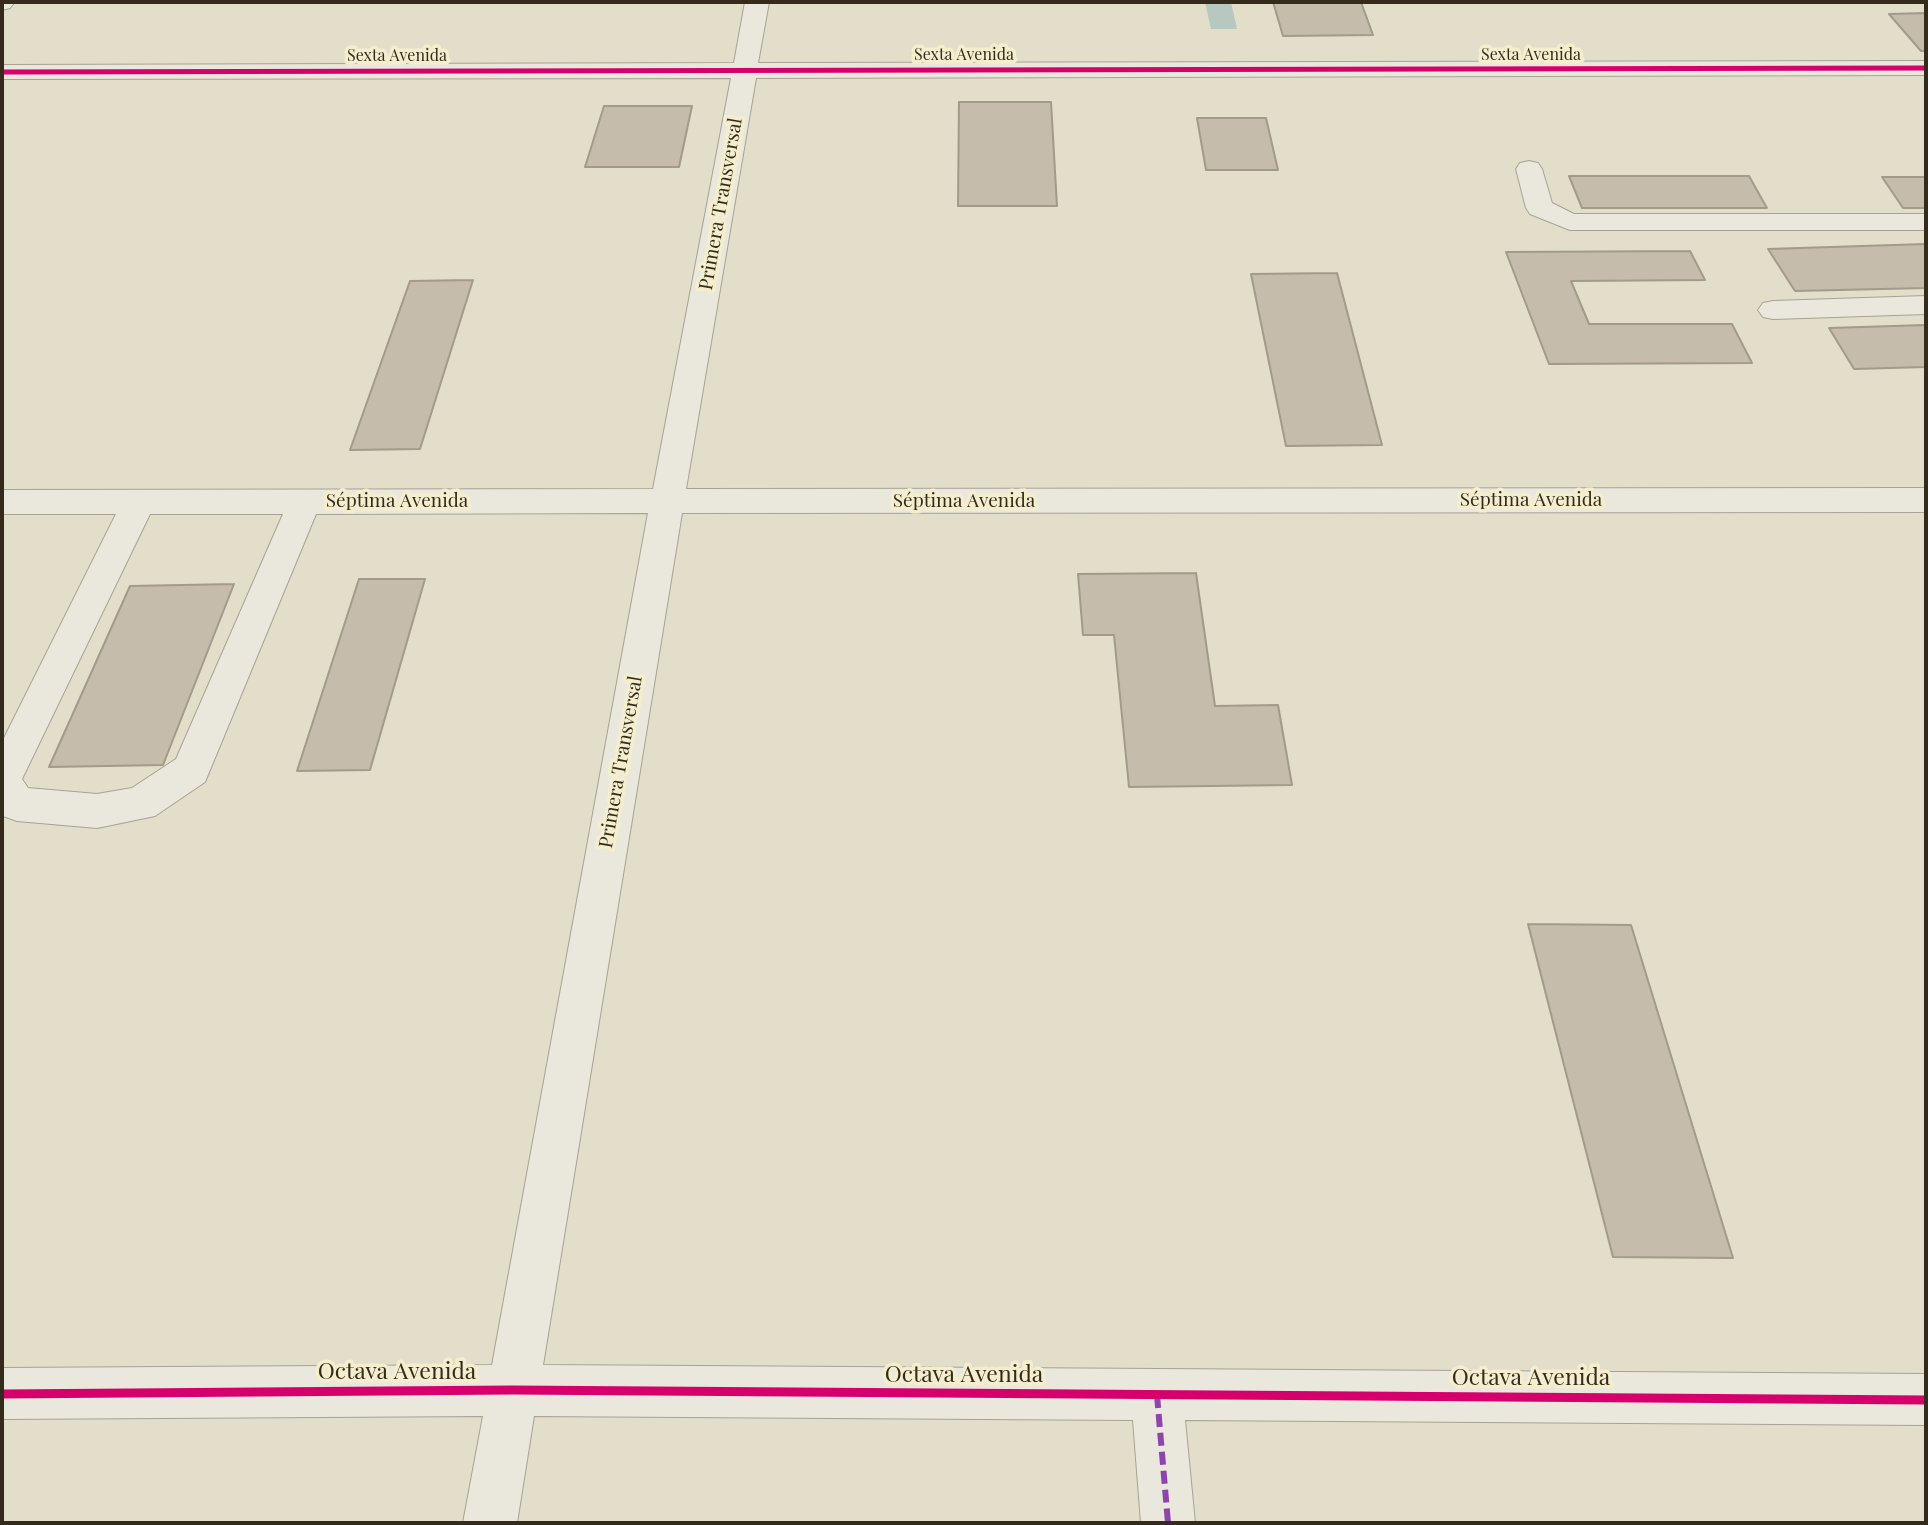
<!DOCTYPE html>
<meta charset="utf-8">
<style>
body{margin:0}
#map{position:relative;width:1928px;height:1525px;overflow:hidden;background:#e2deca;font-family:"Playfair Display",serif}
canvas{display:block}
.frame{position:absolute;inset:0;border:4px solid #352b1d;pointer-events:none}
</style>
<div id="map">
<canvas width="1928" height="1525"></canvas>
<div class="frame"></div>
</div>
<script>
const ctx = document.querySelector('canvas').getContext('2d');
ctx.lineJoin = 'round';
function paint(path, color) {
  ctx.fillStyle = color;
  ctx.fill(path, 'evenodd');
}
function poly(rows) {
  const path = new Path2D();
  for (const r of rows) {
    path.moveTo(r[0], r[1]);
    for (let i = 2; i < r.length; i += 2) path.lineTo(r[i], r[i + 1]);
  }
  return path;
}
function trace(path, color, width, dash) {
  ctx.strokeStyle = color;
  ctx.lineWidth = width;
  ctx.lineCap = dash ? 'butt' : 'round';
  ctx.setLineDash(dash || []);
  ctx.stroke(path);
}
function drawText(font, color, halo, rows, align = 'center') {
  ctx.font = font + ' "Playfair Display",serif';
  ctx.lineWidth = 7;
  ctx.setLineDash([]);
  ctx.textBaseline = 'middle';
  ctx.strokeStyle = halo;
  ctx.fillStyle = color;
  for (const [text, x, y, turn = 0] of rows) {
    ctx.save();
    ctx.translate(x, y);
    ctx.rotate((+turn || 0) * Math.PI / 180);
    ctx.textAlign = isNaN(turn) ? turn : align;
    if (halo) ctx.strokeText(text, 0, 0);
    ctx.fillText(text, 0, 0);
    ctx.restore();
  }
}
paint(poly([
 [1205,2,1231,2,1237,29,1211,29]
]), '#b6c8bf');
const building = poly([
 [1273,2,1361,2,1373,35,1283,36,1273,2],
 [1926,13,1926,51,1921,51,1889,14,1926,13],
 [959,102,1051,102,1057,206,958,206,959,102],
 [604,106,692,106,679,167,585,167,604,106],
 [1197,118,1266,118,1278,170,1206,170,1197,118],
 [1569,176,1749,176,1767,208,1582,208,1569,176],
 [1882,177,1926,177,1926,208,1903,208,1882,177],
 [1926,244,1926,288,1795,291,1768,249,1926,244],
 [1690,251,1705,280,1571,281,1589,324,1732,324,1752,363,1549,364,1506,252,1690,251],
 [1337,273,1382,445,1286,446,1251,274,1337,273],
 [473,280,420,449,350,450,410,281,473,280],
 [1926,325,1926,367,1854,369,1829,328,1926,325],
 [1196,573,1215,706,1278,705,1292,785,1129,787,1114,635,1083,635,1078,574,1196,573],
 [359,579,425,579,370,770,297,771,359,579],
 [234,584,163,765,49,767,130,586,234,584],
 [1528,924,1631,925,1733,1258,1613,1257,1528,924]
]);
paint(building, '#c6bcab');
trace(building, '#a29a8a', 2);
const minor = poly([
 [2,2,14,2,14,3,10,8,2,10,2,2],
 [745,2,769,2,758,63,1926,61,1926,75,756,78,686,489,1926,488,1926,512,682,513,543,1365,1926,1374,1926,1425,1185,1420,1195,1523,1141,1523,1133,1420,534,1416,517,1523,463,1523,483,1416,2,1419,2,1368,492,1365,648,513,316,514,205,782,155,816,97,828,17,821,3,816,2,742,116,514,2,514,2,490,653,489,731,78,2,79,2,65,734,63,745,2],
 [150,514,283,514,176,759,132,788,97,794,28,788,22,779,150,514],
 [1529,161,1538,163,1542,169,1552,203,1574,214,1926,214,1926,230,1570,230,1530,214,1526,208,1516,169,1520,163,1529,161],
 [1926,296,1926,314,1773,319,1763,317,1758,310,1763,303,1773,301,1926,296]
]);
trace(minor, '#a7a294', 2);
paint(minor, '#eae8dc');
trace(poly([
 [1157,1395,1168,1523]
]), '#8e44ad', 6, [13, 6]);
trace(poly([
 [2,72,1926,68]
]), '#d6006c', 5);
trace(poly([
 [2,1394,512,1390,1926,1400]
]), '#d6006c', 9);
drawText('16px', '#352b1d', '#f4eecf', [
 ["Sexta Avenida",964,55],
 ["Sexta Avenida",1531,55],
 ["Sexta Avenida",397,56]
]);
drawText('19px', '#352b1d', '#f4eecf', [
 ["Primera Transversal",721,204,-80],
 ["Séptima Avenida",1531,500],
 ["Séptima Avenida",397,501],
 ["Séptima Avenida",964,501],
 ["Primera Transversal",621,762,-80]
]);
drawText('23px', '#352b1d', '#f4eecf', [
 ["Octava Avenida",397,1372],
 ["Octava Avenida",964,1375],
 ["Octava Avenida",1531,1378]
]);
</script>
